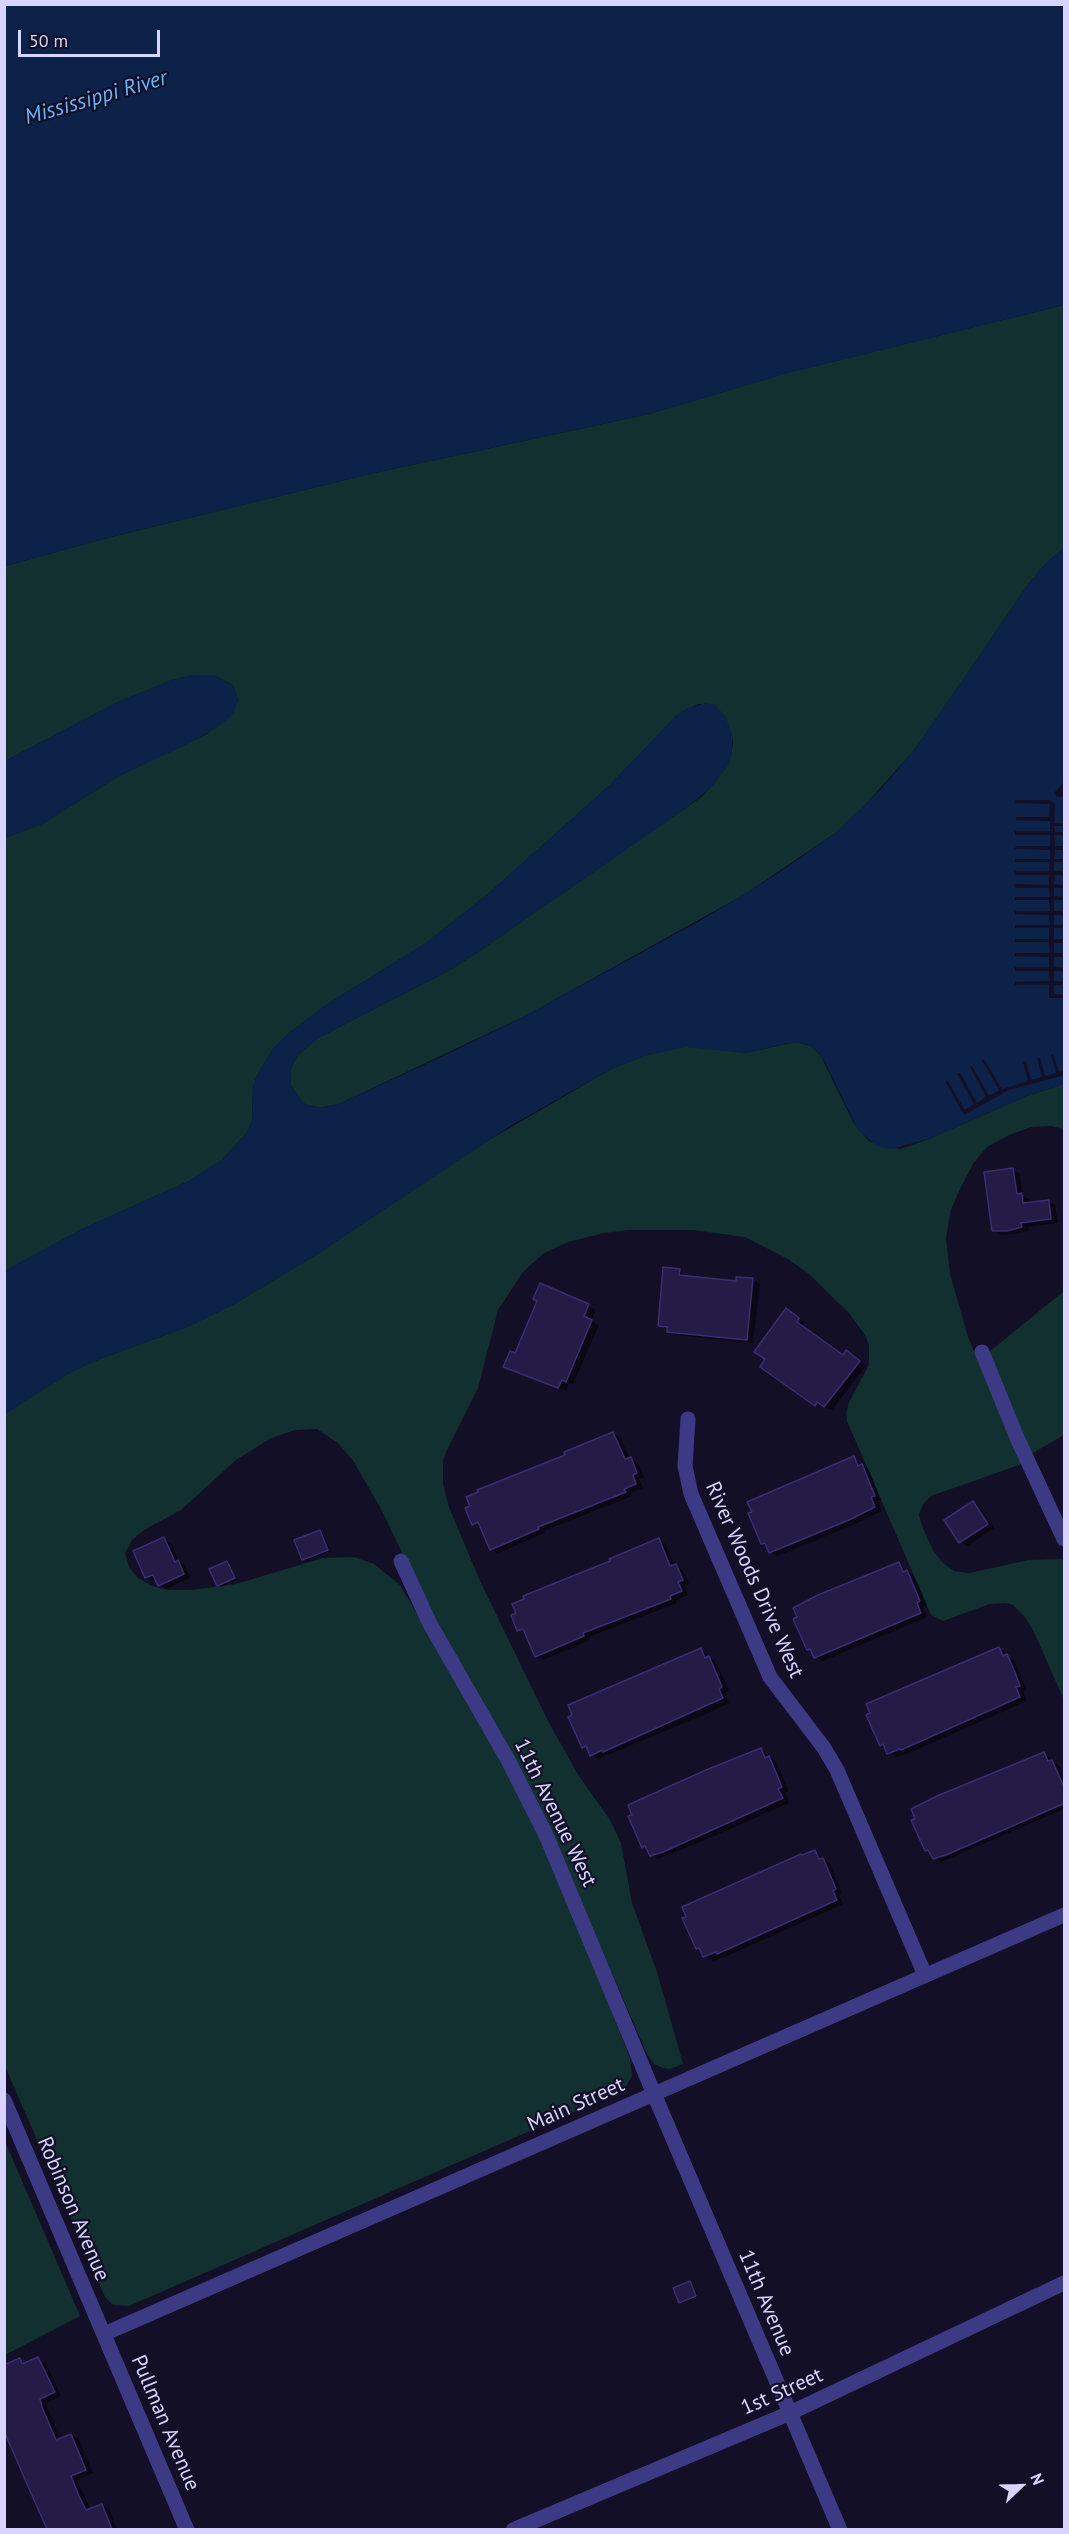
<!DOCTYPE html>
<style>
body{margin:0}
#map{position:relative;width:1069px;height:2534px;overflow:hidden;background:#130f26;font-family:"PT Sans",sans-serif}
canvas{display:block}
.frame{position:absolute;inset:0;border:6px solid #d9d4ff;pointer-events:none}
.north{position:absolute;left:991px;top:2456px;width:60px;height:60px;-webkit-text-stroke:4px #130f26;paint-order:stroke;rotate:67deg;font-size:16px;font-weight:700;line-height:24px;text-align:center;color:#d9d4ff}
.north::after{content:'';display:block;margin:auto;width:21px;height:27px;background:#d9d4ff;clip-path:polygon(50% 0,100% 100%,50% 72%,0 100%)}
.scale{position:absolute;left:18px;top:30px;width:142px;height:27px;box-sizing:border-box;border:3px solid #d9d4ff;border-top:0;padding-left:8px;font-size:18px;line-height:21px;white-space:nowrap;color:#d9d4ff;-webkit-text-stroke:4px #130f26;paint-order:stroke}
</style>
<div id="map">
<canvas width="1069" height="2534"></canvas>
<div class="frame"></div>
<div class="north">N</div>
<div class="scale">50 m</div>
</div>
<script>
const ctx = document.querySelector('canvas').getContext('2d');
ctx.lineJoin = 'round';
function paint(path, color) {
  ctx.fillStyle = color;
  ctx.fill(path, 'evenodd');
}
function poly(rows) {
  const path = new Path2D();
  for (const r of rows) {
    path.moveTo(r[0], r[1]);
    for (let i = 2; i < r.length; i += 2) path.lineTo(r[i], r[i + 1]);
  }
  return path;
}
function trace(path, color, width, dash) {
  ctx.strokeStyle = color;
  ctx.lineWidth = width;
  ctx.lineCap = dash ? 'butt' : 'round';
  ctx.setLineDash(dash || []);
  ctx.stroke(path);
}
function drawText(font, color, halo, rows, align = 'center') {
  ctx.font = font + ' "PT Sans",sans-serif';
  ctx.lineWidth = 4.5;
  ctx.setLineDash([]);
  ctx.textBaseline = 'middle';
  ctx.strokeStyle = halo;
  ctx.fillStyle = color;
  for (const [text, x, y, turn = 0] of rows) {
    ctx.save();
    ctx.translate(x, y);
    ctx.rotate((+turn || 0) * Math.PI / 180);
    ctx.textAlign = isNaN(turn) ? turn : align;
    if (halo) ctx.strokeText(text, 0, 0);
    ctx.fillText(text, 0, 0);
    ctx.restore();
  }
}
paint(poly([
 [1064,305,1064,548,1049,560,1029,583,916,748,856,815,835,833,747,893,529,1014,339,1104,320,1108,305,1104,300,1099,291,1085,290,1070,299,1054,318,1038,450,970,478,952,703,796,729,764,733,744,732,735,715,705,698,704,676,716,611,784,489,893,426,943,326,1005,289,1033,273,1049,257,1075,253,1087,252,1121,248,1131,222,1160,189,1181,80,1230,5,1271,5,838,44,823,117,777,207,734,238,701,233,685,214,675,194,675,172,680,118,702,5,761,5,566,111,537,370,474,649,414,787,373],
 [795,1042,811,1046,821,1056,853,1122,865,1137,871,1142,900,1149,929,1139,1027,1096,1064,1084,1064,1129,1051,1126,1031,1127,1009,1135,987,1147,973,1164,959,1191,951,1210,946,1238,950,1274,968,1337,1022,1464,931,1496,923,1504,919,1515,923,1529,933,1550,943,1563,954,1571,969,1573,1029,1560,1064,1559,1064,1700,1034,1632,1025,1617,1013,1605,1006,1603,990,1604,943,1621,931,1615,847,1421,846,1414,849,1402,869,1365,869,1345,865,1335,849,1313,809,1274,788,1259,745,1237,693,1230,628,1230,604,1233,568,1242,544,1253,523,1272,498,1310,478,1388,446,1452,443,1462,443,1484,449,1507,480,1581,548,1721,577,1773,610,1820,621,1843,632,1903,657,1972,683,2064,670,2069,663,2068,654,2064,647,2054,549,1828,436,1624,382,1511,354,1462,338,1443,317,1429,295,1430,271,1438,236,1460,181,1510,144,1530,132,1540,125,1553,129,1567,138,1578,152,1586,168,1590,190,1590,236,1584,323,1558,354,1557,374,1564,400,1585,504,1762,560,1880,630,2058,632,2076,625,2088,617,2093,129,2306,113,2305,105,2297,5,2066,4,1414,73,1371,100,1359,187,1327,236,1303,319,1253,472,1150,611,1069,644,1056,672,1048,697,1046,746,1053],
 [1064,1291,1064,1435,1031,1454,989,1352],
 [4,2139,80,2316,5,2355,4,2355]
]), '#12302f');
paint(poly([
 [5,4,1064,5,1064,305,788,373,649,414,370,474,111,537,5,566],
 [1064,548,1064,782,1054,793,1057,797,1064,797,1064,1084,1027,1096,929,1139,891,1149,877,1146,858,1130,825,1062,816,1050,806,1044,788,1043,746,1053,685,1047,644,1056,611,1069,512,1125,319,1253,236,1303,187,1327,100,1359,73,1371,5,1414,4,1271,80,1230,189,1181,222,1160,248,1131,252,1121,253,1087,257,1075,273,1049,289,1033,326,1005,426,943,489,893,611,784,676,716,686,709,706,703,715,705,726,717,732,735,732,755,729,764,713,786,685,809,478,952,450,970,318,1038,299,1054,290,1070,291,1085,300,1099,305,1104,320,1108,339,1104,454,1051,529,1014,705,918,780,872,835,833,880,790,916,748,1029,583,1049,560],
 [194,675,214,675,233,685,238,701,233,714,226,721,194,741,117,777,44,823,5,838,5,761,118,702,172,680]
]), '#0c2248');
paint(poly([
 [1016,800,1050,800,1055,804,1054,823,1064,824,1064,826,1054,826,1055,832,1064,832,1064,835,1054,835,1055,846,1064,846,1064,850,1055,850,1054,859,1064,859,1064,862,1054,862,1054,871,1064,871,1064,875,1055,875,1054,884,1064,885,1064,888,1054,888,1054,896,1064,897,1064,900,1054,900,1054,911,1064,911,1064,915,1054,915,1054,925,1064,925,1064,928,1054,928,1054,939,1064,939,1064,943,1054,943,1054,953,1064,953,1064,957,1054,957,1054,967,1064,968,1064,971,1054,971,1054,981,1064,982,1064,985,1054,985,1054,994,1064,995,1064,998,1049,998,1049,985,1015,985,1015,982,1050,981,1049,971,1015,971,1015,967,1049,967,1049,957,1015,956,1015,953,1050,953,1049,942,1015,942,1015,939,1049,939,1049,928,1015,928,1015,925,1050,925,1049,915,1015,914,1015,911,1050,911,1049,900,1015,900,1015,897,1050,897,1049,888,1016,888,1015,884,1049,885,1049,875,1016,875,1015,871,1049,871,1050,862,1015,862,1015,859,1050,859,1050,850,1015,849,1016,846,1050,846,1050,835,1015,835,1015,831,1050,831,1050,821,1016,820,1016,817,1049,817,1050,804,1015,803],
 [1053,1054,1059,1072,1064,1071,1064,1075,1009,1090,964,1115,945,1081,947,1080,965,1110,974,1104,957,1074,960,1073,977,1103,986,1097,970,1067,972,1066,989,1096,999,1090,982,1060,984,1059,1002,1089,1028,1081,1023,1062,1026,1061,1031,1080,1042,1077,1037,1058,1040,1058,1045,1076,1056,1073,1051,1055]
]), '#130f26');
paint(poly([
 [1013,1170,1020,1174,1023,1196,1029,1199,1029,1204,1048,1201,1055,1205,1058,1223,1028,1227,1029,1231,1015,1234,1000,1235,993,1230],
 [679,1271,686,1277,737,1282,753,1280,760,1284,753,1343,676,1335,660,1325],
 [541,1285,596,1310,591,1321,599,1325,573,1384,569,1383,566,1391,512,1370,516,1355,539,1300],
 [793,1314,805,1323,803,1327,844,1356,854,1356,866,1366,832,1410,815,1404],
 [613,1433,620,1437,630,1459,638,1463,644,1477,639,1479,643,1488,631,1493,632,1496,544,1531,545,1533,498,1553,491,1549,481,1528,473,1524,567,1456],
 [854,1458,869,1470,881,1500,878,1501,882,1511,856,1524,777,1556,770,1552,768,1546,763,1543],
 [973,1503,980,1507,994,1528,967,1546,960,1542],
 [320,1531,323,1533,330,1551,306,1561,303,1559],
 [164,1539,171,1543,180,1563,185,1566,190,1578,166,1589,159,1585,156,1580,153,1581,146,1577],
 [658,1540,666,1544,675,1566,683,1570,689,1584,684,1586,688,1595,676,1600,677,1603,589,1637,590,1640,543,1660,536,1655,526,1634,519,1630,612,1562],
 [227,1562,237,1580,221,1587,218,1585],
 [899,1564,914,1576,927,1605,923,1607,927,1617,823,1661,816,1657,814,1653,808,1649],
 [999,1648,1014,1660,1026,1690,1023,1691,1027,1701,909,1753,896,1757,881,1745,868,1704],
 [701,1650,716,1662,729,1691,725,1693,729,1703,704,1715,598,1759,583,1747],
 [761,1750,776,1762,789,1791,785,1793,789,1803,710,1838,658,1859,643,1847,634,1816],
 [1044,1753,1059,1766,1064,1778,1064,1809,941,1862,926,1850,913,1810],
 [815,1852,830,1864,842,1893,839,1895,843,1904,725,1957,712,1961,697,1948],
 [690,2283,693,2284,698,2297,683,2303,680,2302],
 [38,2358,46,2363,61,2396,46,2403,60,2440,71,2435,79,2439,93,2473,77,2480,91,2510,102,2505,109,2509,117,2530,49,2530,4,2423,20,2360,26,2364]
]), '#0007');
const building = poly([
 [1013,1168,1017,1194,1022,1193,1023,1203,1049,1200,1051,1219,1021,1223,1022,1227,1007,1231,992,1231,984,1172,1013,1168],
 [663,1267,680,1269,679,1275,736,1281,736,1277,753,1278,747,1340,667,1332,667,1327,658,1326,663,1267],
 [540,1283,589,1304,584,1316,592,1320,566,1382,562,1380,558,1388,503,1367,510,1351,515,1353,537,1301,533,1299,540,1283],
 [786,1308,799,1318,797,1322,843,1355,846,1350,860,1361,824,1407,817,1402,815,1406,760,1367,765,1359,754,1352,786,1308],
 [613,1432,625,1459,631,1457,637,1473,633,1475,636,1484,624,1489,626,1492,538,1527,539,1529,490,1550,478,1522,472,1525,465,1508,470,1506,466,1497,478,1492,477,1490,565,1455,564,1452,613,1432],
 [854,1456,858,1466,862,1464,875,1496,871,1497,875,1507,849,1520,769,1553,765,1543,761,1544,748,1513,752,1512,747,1502,854,1456],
 [973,1501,988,1524,959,1543,944,1520,973,1501],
 [320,1530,328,1550,302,1560,294,1540,320,1530],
 [164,1537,175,1562,178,1560,184,1574,158,1586,153,1575,145,1578,133,1551,164,1537],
 [659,1538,670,1566,676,1564,683,1580,678,1582,682,1591,670,1596,671,1599,583,1633,584,1636,535,1657,523,1629,517,1631,511,1615,516,1613,512,1604,524,1599,523,1596,610,1561,609,1559,659,1538],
 [227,1561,235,1578,217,1586,209,1569,227,1561],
 [899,1562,903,1572,907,1570,920,1601,917,1603,921,1613,814,1658,810,1649,807,1650,793,1619,797,1617,793,1608,818,1595,899,1562],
 [999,1647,1003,1656,1007,1654,1014,1670,1020,1686,1016,1687,1020,1697,901,1750,900,1749,887,1754,883,1744,880,1746,866,1715,870,1713,866,1704,999,1647],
 [701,1648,705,1658,709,1656,722,1687,719,1689,723,1698,603,1752,602,1750,590,1756,586,1746,582,1748,568,1717,572,1715,568,1705,701,1648],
 [761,1748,765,1758,769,1756,782,1787,778,1789,783,1798,663,1852,650,1856,645,1846,642,1848,628,1816,632,1815,628,1805,706,1770,761,1748],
 [1044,1752,1048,1761,1052,1760,1065,1789,1065,1803,946,1855,933,1859,928,1850,925,1851,911,1820,915,1819,911,1809,937,1796,1044,1752],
 [815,1850,819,1859,823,1858,836,1889,833,1891,837,1900,717,1954,716,1952,703,1957,699,1948,696,1949,682,1918,686,1917,682,1907,801,1854,802,1855,815,1850],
 [690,2281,696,2296,679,2303,673,2288,690,2281],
 [38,2357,55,2392,40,2399,42,2407,56,2440,71,2434,86,2470,71,2476,79,2496,86,2510,102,2504,112,2529,47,2529,34,2500,4,2431,4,2365,20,2358,22,2364,38,2357]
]);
paint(building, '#241b47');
trace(building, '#3b2d73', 1.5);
trace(poly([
 [982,1352,1018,1440,1064,1539],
 [688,1419,685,1466,691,1494,770,1677,824,1748,837,1770,925,1975],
 [401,1561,430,1624,508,1760,546,1835,654,2094,840,2530],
 [4,2100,187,2530],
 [104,2334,1064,1915],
 [513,2530,790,2413,1064,2283]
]), '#3d3a85', 15);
drawText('21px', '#d9d4ff', '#130f26', [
 ["River Woods Drive West",754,1580,66],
 ["11th Avenue West",555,1813,64],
 ["Main Street",576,2105,-24],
 ["Robinson Avenue",73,2209,67],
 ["11th Avenue",766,2303,67],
 ["1st Street",782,2392,-24],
 ["Pullman Avenue",165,2423,67]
]);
drawText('italic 22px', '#62b6ff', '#130f26', [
 ["Mississippi River",96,98,-16]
]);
</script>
